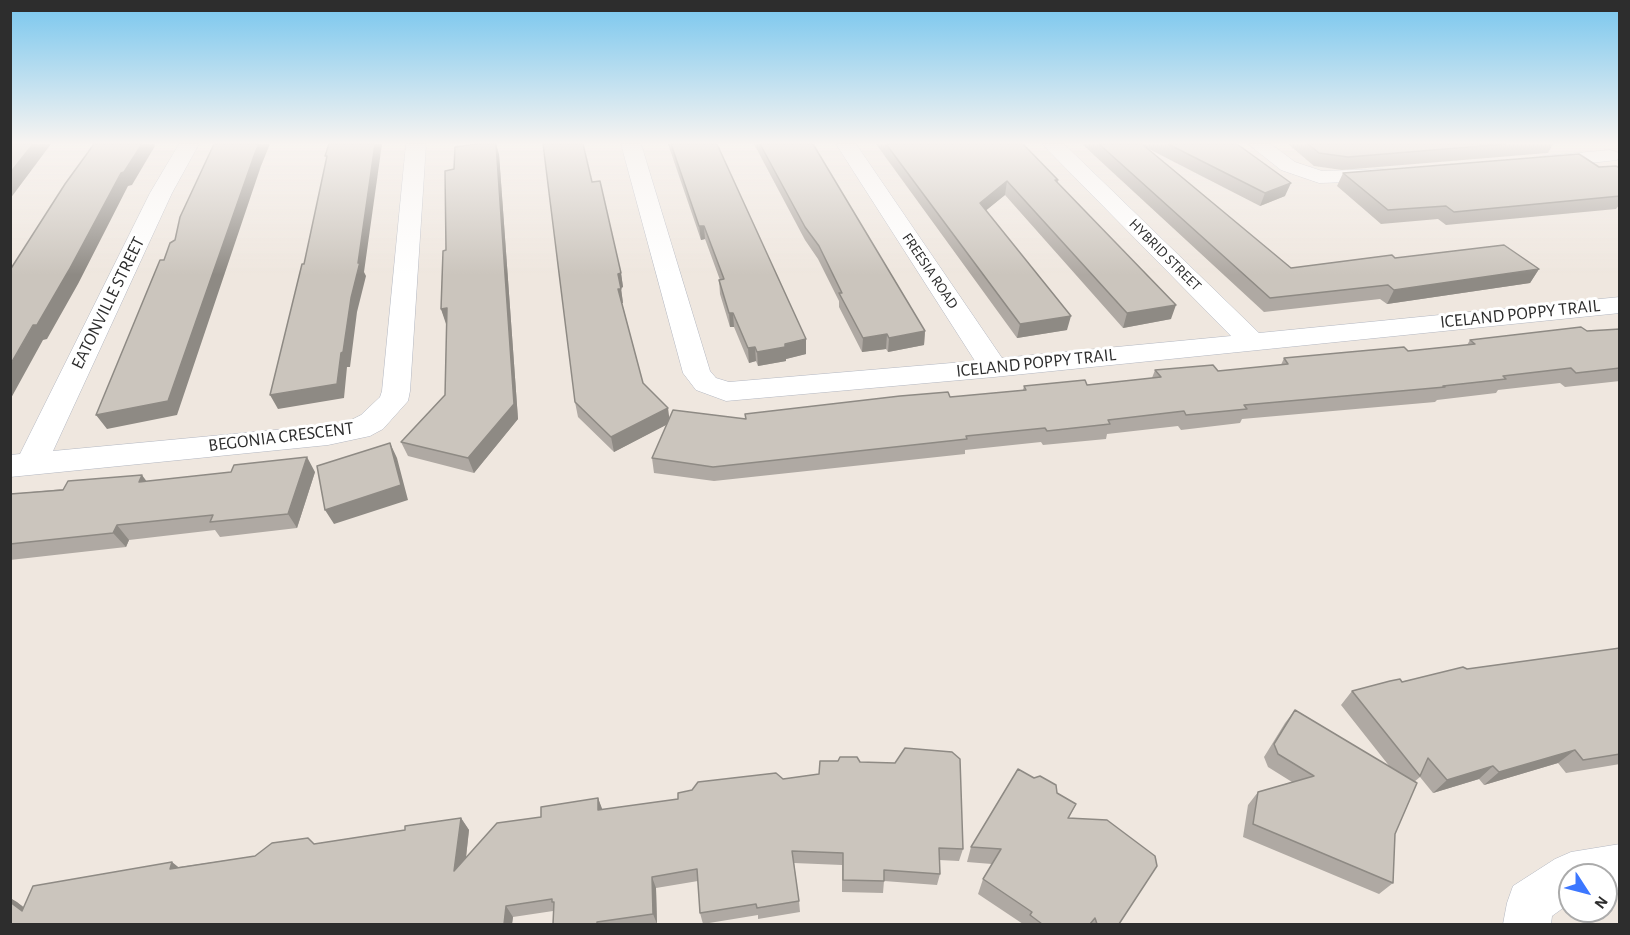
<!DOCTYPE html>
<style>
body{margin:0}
#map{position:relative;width:1630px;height:935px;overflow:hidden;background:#efe7df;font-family:"Alegreya Sans",sans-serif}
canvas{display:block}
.frame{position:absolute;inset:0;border:12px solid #2d2d2d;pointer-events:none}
.north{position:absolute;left:1558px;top:863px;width:60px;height:60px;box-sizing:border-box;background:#fff;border:2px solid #ababab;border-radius:50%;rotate:126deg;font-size:16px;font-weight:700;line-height:24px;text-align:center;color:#2d2d2d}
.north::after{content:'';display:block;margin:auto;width:21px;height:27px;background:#3c77ff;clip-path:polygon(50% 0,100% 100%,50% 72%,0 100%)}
</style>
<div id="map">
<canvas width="1630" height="935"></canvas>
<div class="frame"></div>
<div class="north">N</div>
</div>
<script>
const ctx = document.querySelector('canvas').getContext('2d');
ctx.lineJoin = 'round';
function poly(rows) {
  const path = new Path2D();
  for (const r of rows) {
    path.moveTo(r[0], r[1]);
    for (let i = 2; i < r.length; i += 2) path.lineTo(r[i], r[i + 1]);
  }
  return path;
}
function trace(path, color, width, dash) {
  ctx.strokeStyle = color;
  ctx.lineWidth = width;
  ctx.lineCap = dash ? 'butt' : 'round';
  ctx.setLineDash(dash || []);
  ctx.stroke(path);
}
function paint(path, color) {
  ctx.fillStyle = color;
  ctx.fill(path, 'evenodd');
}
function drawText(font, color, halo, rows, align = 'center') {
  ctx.font = font + ' "Alegreya Sans",sans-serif';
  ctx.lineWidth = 6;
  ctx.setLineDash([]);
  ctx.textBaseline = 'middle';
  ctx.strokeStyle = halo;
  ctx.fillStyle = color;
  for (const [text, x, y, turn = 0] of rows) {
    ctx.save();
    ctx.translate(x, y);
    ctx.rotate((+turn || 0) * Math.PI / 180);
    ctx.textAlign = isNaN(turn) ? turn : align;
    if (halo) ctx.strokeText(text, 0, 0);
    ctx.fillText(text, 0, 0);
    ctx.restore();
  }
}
const street = poly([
 [179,144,199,144,172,193,53,451,328,425,351,420,361,415,380,397,382,391,406,144,426,144,410,391,408,401,383,429,370,436,328,445,10,477,10,455,20,454,150,193,179,144],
 [621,144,641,144,710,371,716,378,729,382,975,361,836,144,856,144,1002,358,1231,336,1042,144,1064,144,1259,333,1620,297,1620,313,994,377,726,401,696,390,683,373,621,144],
 [1248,144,1271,144,1295,162,1322,171,1382,169,1390,170,1393,175,1390,180,1382,181,1319,183,1281,170,1248,144],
 [1610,150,1617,152,1620,155,1617,160,1543,168,1536,166,1533,162,1536,158,1543,156,1610,150],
 [1620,844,1620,890,1606,892,1606,875,1570,875,1570,903,1552,916,1551,924,1503,924,1507,903,1513,886,1555,859,1571,852,1620,844]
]);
trace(street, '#b3b7c1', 1);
paint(street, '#fff');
paint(poly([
 [668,144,717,144,806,354,786,359,786,361,758,366,756,361,749,363,734,327,730,327,720,294,719,280,720,280,705,239,701,240],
 [754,144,813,144,925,331,924,345,888,352,886,349,862,352,839,307,839,301,818,259,805,240],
 [876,144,1023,144,1058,180,1058,183,1171,319,1123,328,1005,195,986,210,1067,330,1017,338],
 [1082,144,1237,144,1285,196,1260,206,1145,147,1291,268,1395,258,1539,269,1530,283,1387,304,1380,299,1264,312],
 [1288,144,1553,144,1548,153,1342,170,1314,166],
 [499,154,518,419,474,473,408,456,401,442,445,395,447,324,441,309,454,169],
 [1599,167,1620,168,1620,204,1616,209,1446,225,1438,219,1381,224,1337,186,1343,173],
 [592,182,621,273,623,287,621,288,623,303,622,303,643,383,669,418,746,419,1023,390,1024,386,1087,385,1152,378,1155,370,1218,371,1281,365,1284,358,1408,351,1467,345,1470,340,1620,329,1620,381,1565,387,1560,383,1498,390,1496,393,1437,400,1435,402,1242,419,1240,423,1181,430,1178,426,1107,434,1106,439,1043,445,1041,442,965,450,965,454,714,481,654,473,652,458,667,424,614,452,578,417,575,402],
 [315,472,297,528,220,537,215,530,129,540,126,547,10,560,10,494,147,481],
 [1620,648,1620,764,1566,773,1558,763,1484,785,1479,779,1433,793,1420,777,1414,782,1395,834,1393,883,1379,894,1243,837,1248,805,1258,792,1292,782,1268,767,1264,757,1285,723,1295,710,1390,767,1341,705,1352,691,1467,669],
 [860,762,963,849,959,861,939,860,940,874,937,885,884,881,883,893,842,892,842,865,794,863,799,901,800,912,758,919,758,915,703,924,700,913,698,881,656,888,657,924,553,924,553,911,513,917,512,924,10,924,10,898,24,907,179,867,255,856,314,844,405,830,461,818,469,830,466,858,541,817,598,798,602,810,678,799,783,779,819,774],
 [1057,793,1076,804,1069,818,1119,924,1023,924,978,894,983,879,992,864,967,862,971,847]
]), '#afa9a3');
paint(poly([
 [33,144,51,144,10,199,10,173],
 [142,144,154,144,155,146,132,185,128,186,78,284,47,339,43,340,10,400,10,365,121,173],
 [259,144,270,144,261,166,177,415,107,429,96,415,255,153],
 [375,144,382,144,364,272,366,276,357,312,350,367,347,367,344,398,278,409,270,395,341,353,351,298],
 [496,144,499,154,518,419,474,473,468,458],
 [1007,181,1005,195,978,217,980,203],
 [1291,183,1285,196,1260,206,1265,193],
 [699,226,704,226,705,239,701,240],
 [1539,269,1530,283,1387,304,1394,290],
 [621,273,623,287,621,288,618,274],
 [618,289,621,289,623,303,621,303],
 [1176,305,1171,319,1123,328,1127,313],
 [447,308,452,323,446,324,441,309],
 [729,313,733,313,734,327,730,327],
 [1071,316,1067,330,1017,338,1020,324],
 [925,331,924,345,888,352,889,338],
 [887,334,886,349,862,352,863,338],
 [806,339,806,354,786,359,786,361,758,366,757,352],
 [755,347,756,361,749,363,748,348],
 [668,408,670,423,614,452,611,437],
 [390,443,397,458,408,500,334,524,325,510],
 [307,457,315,472,297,528,288,514],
 [142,475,153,490,139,482],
 [117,525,129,540,126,547,113,533],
 [1575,750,1558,763,1484,785,1499,772],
 [1493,766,1479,779,1433,793,1447,780],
 [598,798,603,811,598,810],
 [461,818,469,830,463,883,454,871],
 [172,862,187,874,170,869],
 [652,877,656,888,657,924,653,914],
 [10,898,17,902,41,922,22,911,10,902],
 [506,906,513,917,512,924,504,924]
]), '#8e8a84');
const building = poly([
 [10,144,33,144,10,173,10,144],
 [94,144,142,144,124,172,121,173,69,270,37,325,33,325,10,365,10,270,65,184,94,144],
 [214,144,259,144,255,153,168,401,96,415,160,260,164,260,170,243,175,240,180,217,214,144],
 [329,144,375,144,358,263,360,262,351,298,343,352,341,353,337,384,270,395,302,264,304,264,327,156,325,156,329,144],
 [477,144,496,144,514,404,468,458,401,442,445,395,447,308,441,309,443,251,446,250,445,171,454,169,455,147,477,144],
 [543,144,583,144,592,182,600,181,621,273,618,274,621,289,618,289,643,383,668,408,611,437,575,402,543,144],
 [671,144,717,144,806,339,785,344,785,347,757,352,755,347,748,348,733,313,729,313,719,280,724,279,704,226,699,226,671,144],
 [760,144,813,144,925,331,889,338,887,334,863,338,839,293,842,293,819,246,805,227,760,144],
 [886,144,1023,144,1058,180,1055,180,1176,305,1127,313,1007,181,980,203,1071,316,1020,324,886,144],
 [1099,144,1142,144,1291,268,1392,255,1395,258,1504,245,1539,269,1394,290,1388,285,1270,298,1099,144],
 [1168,144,1237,144,1291,183,1265,193,1168,144],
 [1308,144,1506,144,1348,157,1319,153,1308,144],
 [1579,154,1599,167,1616,166,1620,168,1620,191,1619,191,1620,192,1620,196,1454,212,1446,206,1388,210,1343,173,1579,154],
 [1581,327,1587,331,1620,329,1620,368,1576,373,1571,368,1503,376,1506,379,1443,386,1445,387,1244,405,1247,409,1186,415,1184,411,1108,420,1110,424,1047,431,1045,428,966,436,967,439,713,467,652,458,673,410,746,419,745,414,900,396,948,392,950,397,1026,390,1024,386,1085,380,1087,385,1161,377,1155,370,1213,365,1218,371,1288,364,1284,358,1404,347,1408,351,1475,344,1470,340,1581,327],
 [390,443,401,485,325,510,317,466,390,443],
 [307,457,288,514,210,522,213,515,117,525,113,533,10,544,10,494,63,490,68,481,142,475,139,482,231,472,234,465,307,457],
 [1620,648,1620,754,1583,760,1575,750,1499,772,1493,766,1447,780,1428,758,1420,776,1352,691,1390,681,1400,679,1402,682,1463,667,1467,669,1620,648],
 [1295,710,1417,783,1395,834,1393,883,1253,824,1258,792,1314,776,1278,754,1274,744,1295,710],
 [905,748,952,752,960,759,963,849,939,848,940,874,884,870,884,881,843,880,843,853,792,851,799,901,757,908,756,904,700,913,697,869,652,877,653,914,597,922,597,924,553,924,554,902,552,902,552,899,506,906,504,924,10,924,10,902,22,911,33,886,172,862,170,869,255,856,272,843,308,838,314,844,405,830,405,826,461,818,454,871,497,823,541,817,541,807,598,798,598,810,678,799,678,793,692,790,698,782,776,773,783,779,819,774,820,761,838,761,840,757,857,757,860,762,895,763,905,748],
 [1018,769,1034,778,1040,776,1056,785,1057,793,1076,804,1068,818,1107,820,1155,856,1157,866,1119,924,1097,924,1095,918,1090,924,1042,924,1030,915,1032,912,983,879,1001,849,971,847,1018,769]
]);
paint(building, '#cbc5bd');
trace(building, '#8e8a84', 1.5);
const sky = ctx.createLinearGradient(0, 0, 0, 275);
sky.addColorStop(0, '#77c6ee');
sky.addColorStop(0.52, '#f8f4f1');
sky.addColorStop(1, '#f8f4f100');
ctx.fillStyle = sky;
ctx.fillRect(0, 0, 1630, 275);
drawText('15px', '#2d2d2d', '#fff', [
 ["HYBRID STREET",1165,255,45],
 ["FREESIA ROAD",930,271,56]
]);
drawText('18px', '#2d2d2d', '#fff', [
 ["EATONVILLE STREET",108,303,-64],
 ["ICELAND POPPY TRAIL",1520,314,-6],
 ["ICELAND POPPY TRAIL",1036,363,-6],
 ["BEGONIA CRESCENT",281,437,-7]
]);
</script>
